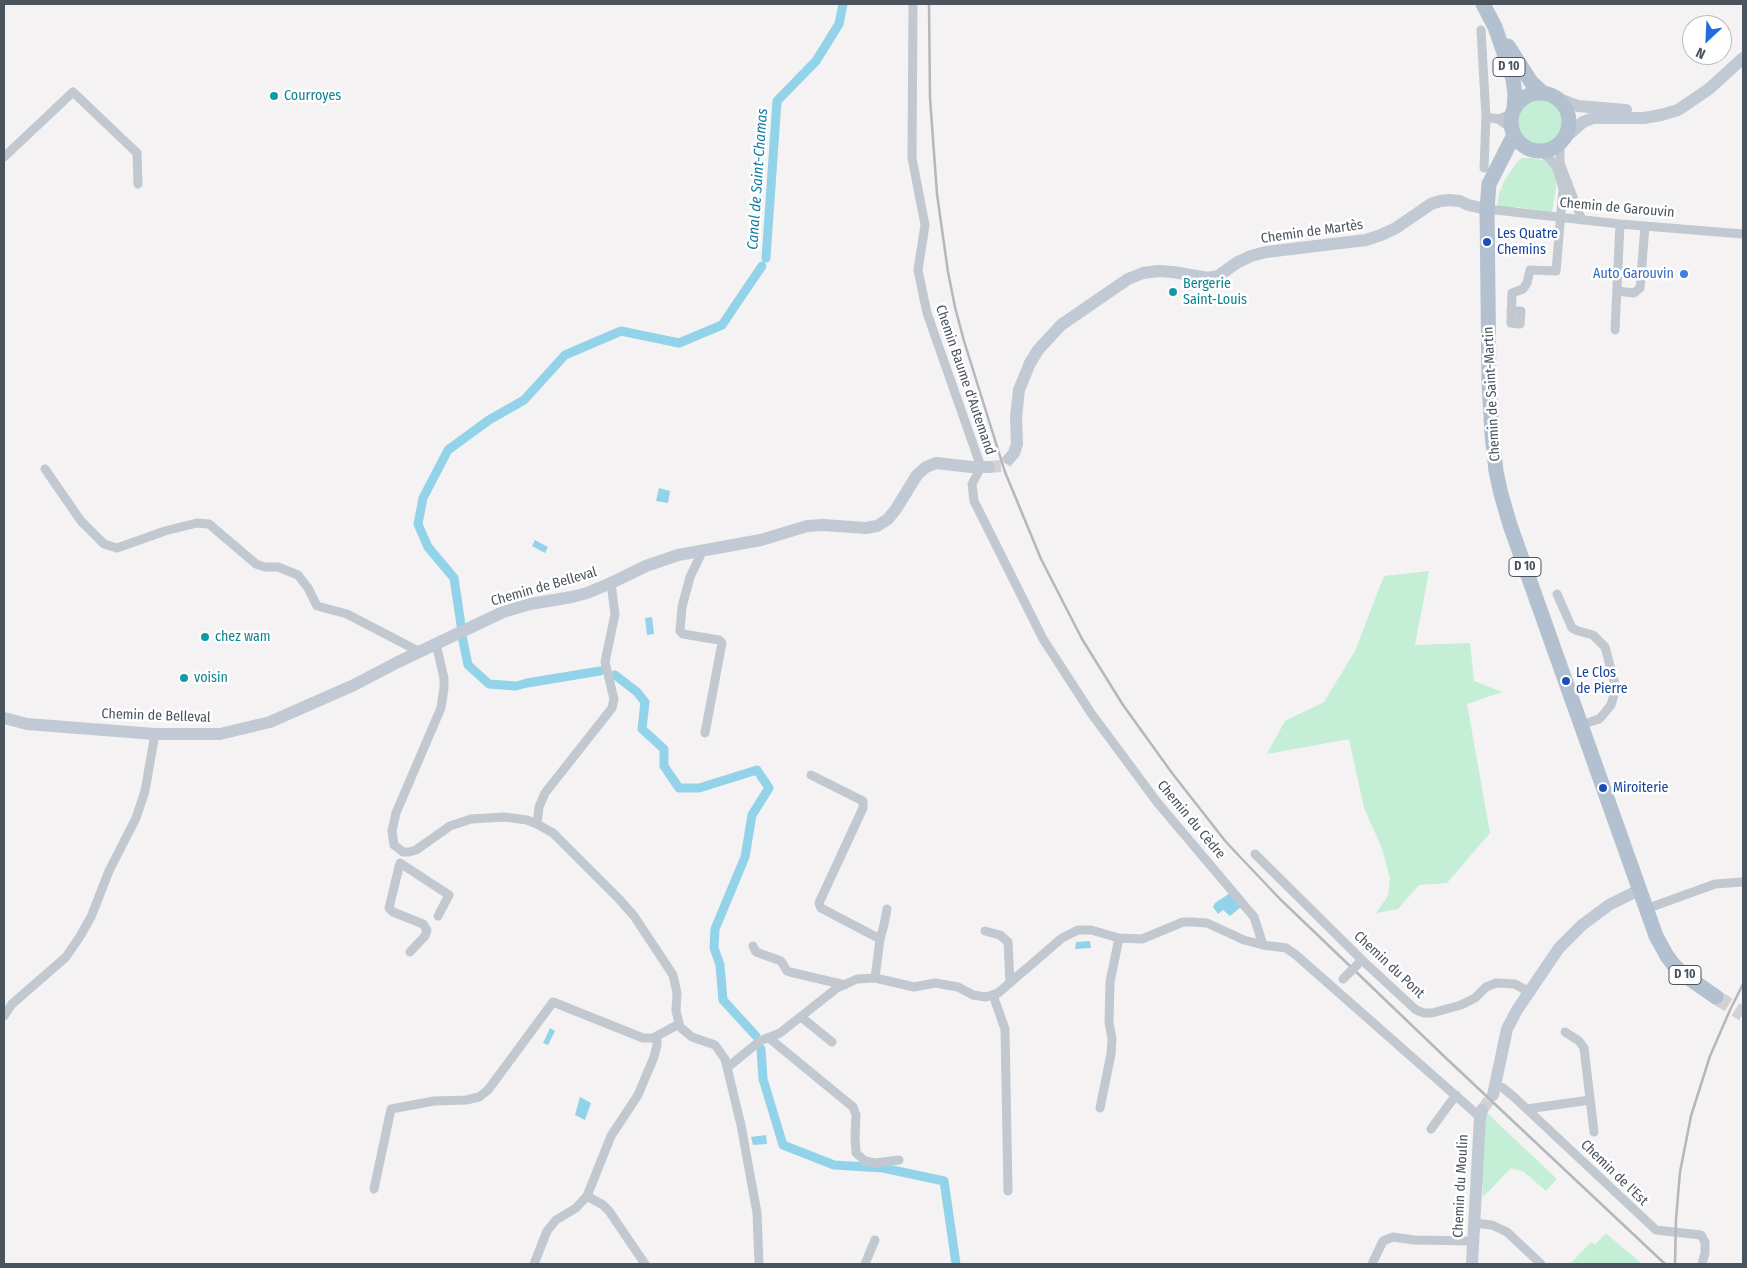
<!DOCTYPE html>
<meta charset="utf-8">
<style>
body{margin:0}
#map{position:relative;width:1747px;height:1268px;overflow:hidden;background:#f4f2f2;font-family:"Fira Sans Condensed",sans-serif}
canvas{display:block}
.frame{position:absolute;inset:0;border:5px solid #4a545f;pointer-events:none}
.north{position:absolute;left:1682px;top:15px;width:50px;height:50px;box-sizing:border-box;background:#fff;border:1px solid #b7bbbf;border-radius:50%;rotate:205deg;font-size:14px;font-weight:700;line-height:20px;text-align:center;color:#4a545f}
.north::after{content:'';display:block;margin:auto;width:18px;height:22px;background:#226cde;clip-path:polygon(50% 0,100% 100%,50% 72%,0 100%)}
</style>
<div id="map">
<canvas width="1747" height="1268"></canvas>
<div class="frame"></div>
<div class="north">N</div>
</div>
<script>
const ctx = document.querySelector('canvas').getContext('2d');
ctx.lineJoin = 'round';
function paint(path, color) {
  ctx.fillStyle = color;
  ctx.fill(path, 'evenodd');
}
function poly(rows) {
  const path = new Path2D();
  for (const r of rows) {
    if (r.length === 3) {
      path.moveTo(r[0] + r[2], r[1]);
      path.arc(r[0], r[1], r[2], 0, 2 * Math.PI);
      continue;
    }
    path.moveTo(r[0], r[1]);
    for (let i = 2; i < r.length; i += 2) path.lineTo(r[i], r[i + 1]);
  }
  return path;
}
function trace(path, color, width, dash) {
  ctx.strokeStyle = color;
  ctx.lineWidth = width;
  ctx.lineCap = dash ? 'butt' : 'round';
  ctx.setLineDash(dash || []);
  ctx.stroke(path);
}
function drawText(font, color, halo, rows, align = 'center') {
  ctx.font = font + ' "Fira Sans Condensed",sans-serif';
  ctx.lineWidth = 5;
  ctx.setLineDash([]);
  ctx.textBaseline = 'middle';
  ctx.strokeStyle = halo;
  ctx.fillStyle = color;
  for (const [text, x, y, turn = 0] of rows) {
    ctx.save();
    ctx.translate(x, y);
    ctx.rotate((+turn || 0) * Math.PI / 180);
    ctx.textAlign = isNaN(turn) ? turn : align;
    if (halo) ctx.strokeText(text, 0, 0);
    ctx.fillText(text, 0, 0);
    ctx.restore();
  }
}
paint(poly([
 [1539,123,23],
 [1522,158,1532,158,1546,161,1552,167,1555,173,1556,188,1552,212,1517,207,1516,209,1497,208,1499,194,1504,181,1517,162],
 [1429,571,1415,645,1470,643,1474,681,1502,692,1467,704,1490,833,1447,883,1419,885,1398,909,1376,913,1388,896,1390,879,1382,848,1364,808,1349,739,1267,754,1285,721,1324,702,1355,651,1384,576],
 [1486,1112,1557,1179,1546,1191,1524,1172,1511,1168,1483,1197,1482,1178],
 [1605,1234,1607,1234,1642,1264,1571,1263,1591,1242,1595,1245]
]), '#c4eed6');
paint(poly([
 [659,488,670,491,668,503,656,501],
 [535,540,548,547,545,553,532,546],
 [652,617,654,634,647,635,645,618],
 [1230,893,1241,907,1230,916,1223,910,1218,914,1213,907,1215,903],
 [1090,941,1091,948,1075,949,1076,942],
 [550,1028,555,1031,548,1045,543,1043],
 [580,1097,591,1103,585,1120,575,1115],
 [766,1135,767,1144,753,1145,751,1137]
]), '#93d3e9');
trace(poly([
 [766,258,777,101,816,61,839,24,843,4],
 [461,625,454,578,428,547,418,524,423,498,448,450,489,420,524,400,565,355,621,331,679,343,722,325,762,266],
 [462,636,468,665,489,684,516,686,527,683,600,671],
 [615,675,637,692,645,702,642,729,664,749,664,766,679,788,699,788,757,770,769,788,752,815,745,857,715,929,714,948,720,965,723,1000,756,1036],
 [761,1049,763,1079,783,1145,834,1165,883,1168,944,1181,956,1264]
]), '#93d3e9', 9);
trace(poly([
 [989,467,1002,466,1009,459],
 [1482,1110,1493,1095]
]), '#d2d2d5', 12, [12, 6]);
trace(poly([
 [1716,997,1743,1014]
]), '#d2d2d5', 15, [15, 8]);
trace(poly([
 [913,4,912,158,925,225,918,270,927,313,981,467,972,484,974,501,1043,639,1091,713,1157,802,1254,917,1263,945,1286,948,1296,955,1480,1117],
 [1481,30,1486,117],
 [1511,128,1498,119,1512,114],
 [1560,144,1560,163,1582,220],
 [4,157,73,92,137,153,138,184],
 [1484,168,1486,117,1498,119],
 [1487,209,1620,224,1743,234],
 [1617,291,1634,293,1640,288,1645,226],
 [1511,311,1521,311,1520,324,1511,323,1512,293,1523,289,1527,283,1530,270,1556,271,1563,189,1556,166,1550,159,1541,152],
 [1615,330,1620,224],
 [45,469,81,521,104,544,117,548,165,531,197,523,209,524,256,564,265,567,278,567,298,575,308,588,317,606,347,614,420,652],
 [703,550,690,577,682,607,680,631,683,634,719,640,722,643,705,733],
 [1557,594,1572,628,1578,631,1593,635,1605,647,1616,688,1611,705,1602,716,1599,719,1581,725],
 [436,644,444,678,444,688,441,708,396,813,392,831,394,845,403,852,409,852,416,850,450,826,471,819,504,817,527,820,537,824,553,833,619,899,634,916,673,975,677,993,676,1011,680,1027,692,1037,715,1045,725,1059,741,1125,757,1213,759,1264],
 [811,775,863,801,863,808,819,903,821,908,880,939,875,978],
 [537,824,539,807,545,793,612,708,614,699,605,662,615,614,611,583],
 [1255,854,1362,960,1416,1010,1424,1013,1432,1013,1461,1005,1475,998,1486,987,1496,983,1515,984,1529,992],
 [1646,909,1715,884,1743,882],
 [985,931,1000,935,1008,942,1010,983],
 [880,939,884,925,887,909],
 [753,946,756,952,781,961,787,971,790,972,845,985],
 [410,952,425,936,427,930,423,924,393,912,389,908,400,863,449,895,438,916],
 [993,995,1005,1029,1008,1191],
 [4,1016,12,1004,66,957,79,938,91,917,109,871,136,818,145,791,155,734],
 [801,1017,832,1042],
 [1565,1032,1579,1041,1584,1048,1594,1132],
 [769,1038,853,1107,856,1115,855,1138,856,1153,865,1161,875,1163,899,1160],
 [728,1067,760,1041,780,1033,837,988,857,979,875,978,914,987,935,983,958,987,973,995,986,997,998,993,1062,938,1078,930,1091,930,1119,938,1142,939,1183,922,1192,922,1207,923,1244,940,1263,945],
 [1497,1086,1503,1088,1514,1097,1656,1230,1701,1235,1705,1242,1705,1253,1702,1264],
 [1100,1108,1111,1054,1112,1039,1109,1022,1110,982,1119,938],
 [1527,1109,1590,1100],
 [1431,1129,1456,1095],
 [374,1189,391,1109,434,1101,466,1100,479,1097,488,1090,553,1002,643,1038,653,1038,679,1024],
 [587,1196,603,1205,609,1211,645,1264],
 [1474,1223,1492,1225,1507,1232,1541,1264],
 [534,1264,547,1231,556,1220,576,1208,587,1196,611,1136,638,1095,654,1057,657,1045,657,1036],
 [865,1264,875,1240],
 [1372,1264,1383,1241,1393,1237,1414,1240,1473,1241]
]), '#c1c8d0', 9);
trace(poly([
 [1554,97,1578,106,1626,110],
 [1566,137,1583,122,1593,118,1644,118,1661,115,1678,110,1709,89,1743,58],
 [1009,459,1014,453,1017,444,1016,417,1019,390,1030,363,1038,350,1061,325,1128,279,1143,273,1158,271,1173,272,1208,278,1218,276,1238,262,1251,256,1266,252,1366,240,1381,235,1396,228,1431,204,1440,201,1450,200,1460,201,1468,205,1487,209],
 [4,718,27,724,155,734,220,734,270,722,354,685,398,662,503,612,530,604,572,597,587,593,611,583,646,566,678,555,761,540,807,526,823,525,866,528,877,526,888,519,896,509,917,475,926,467,936,463,971,467,989,467],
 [1493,1095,1507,1029,1517,1010,1559,948,1582,925,1609,905,1639,890],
 [1472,1264,1480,1117,1482,1110]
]), '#c1c9d4', 12);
trace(poly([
 [1483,4,1495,27,1513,79,1515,94,1514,109],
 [1508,46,1531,82,1543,93],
 [1540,122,29],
 [1514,135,1489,184,1487,209,1489,382,1492,434,1496,471,1501,494,1510,525,1656,936,1667,956,1673,964,1683,974,1716,997]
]), '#b3c0cf', 15);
trace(poly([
 [929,4,930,98,937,194,948,272,955,307,964,341,1005,472,1041,559,1082,639,1123,705,1172,773,1226,842,1280,899,1448,1060,1665,1264],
 [1675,1264,1676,1219,1680,1172,1691,1116,1710,1056,1730,1010,1743,984]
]), '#b4b7bc', 2.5);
trace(poly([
 [1343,979,1358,964]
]), '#c1c8d0', 9);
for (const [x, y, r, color] of [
 [274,96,5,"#0f9aa8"],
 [1487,242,5,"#1a4fb4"],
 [1684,274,5,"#3f7fe0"],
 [1173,292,5,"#0f9aa8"],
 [205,637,5,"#0f9aa8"],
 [184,678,5,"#0f9aa8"],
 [1566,681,5,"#1a4fb4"],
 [1603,788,5,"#1a4fb4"]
]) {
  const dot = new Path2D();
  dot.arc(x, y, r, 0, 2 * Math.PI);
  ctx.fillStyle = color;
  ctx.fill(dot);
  trace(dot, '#fff', 2);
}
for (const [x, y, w] of [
 [1509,67,32],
 [1525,567,32],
 [1685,975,32]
]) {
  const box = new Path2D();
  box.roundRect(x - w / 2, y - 9.5, w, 19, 4);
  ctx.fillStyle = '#fff';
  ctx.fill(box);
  trace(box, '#4a545f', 1);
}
drawText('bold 12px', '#4a545f', null, [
 ["D 10",1509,67],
 ["D 10",1525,567],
 ["D 10",1685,975]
]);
drawText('14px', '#0d838f', '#fff', [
 ["Courroyes",284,96],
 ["Bergerie",1183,284],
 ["Saint-Louis",1183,300],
 ["chez wam",215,637],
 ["voisin",194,678]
], 'left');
drawText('14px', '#4a545f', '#fff', [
 ["Chemin de Garouvin",1617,208,5],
 ["Chemin de Martès",1312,232,-8],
 ["Chemin Baume d'Autemand",965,380,71],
 ["Chemin de Saint-Martin",1492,394,-93],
 ["Chemin de Belleval",544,587,-16],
 ["Chemin de Belleval",156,716,2],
 ["Chemin du Cèdre",1191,820,50],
 ["Chemin du Pont",1389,965,43],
 ["Chemin de l'Est",1614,1173,44],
 ["Chemin du Moulin",1461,1186,-87]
]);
drawText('14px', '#164399', '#fff', [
 ["Les Quatre",1497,234],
 ["Chemins",1497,250],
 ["Le Clos",1576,673],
 ["de Pierre",1576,689],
 ["Miroiterie",1613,788]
], 'left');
drawText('14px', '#366cbe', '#fff', [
 ["Auto Garouvin",1674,274]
], 'right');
drawText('italic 15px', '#137da1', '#fff', [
 ["Canal de Saint-Chamas",758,179,-86]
]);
</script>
